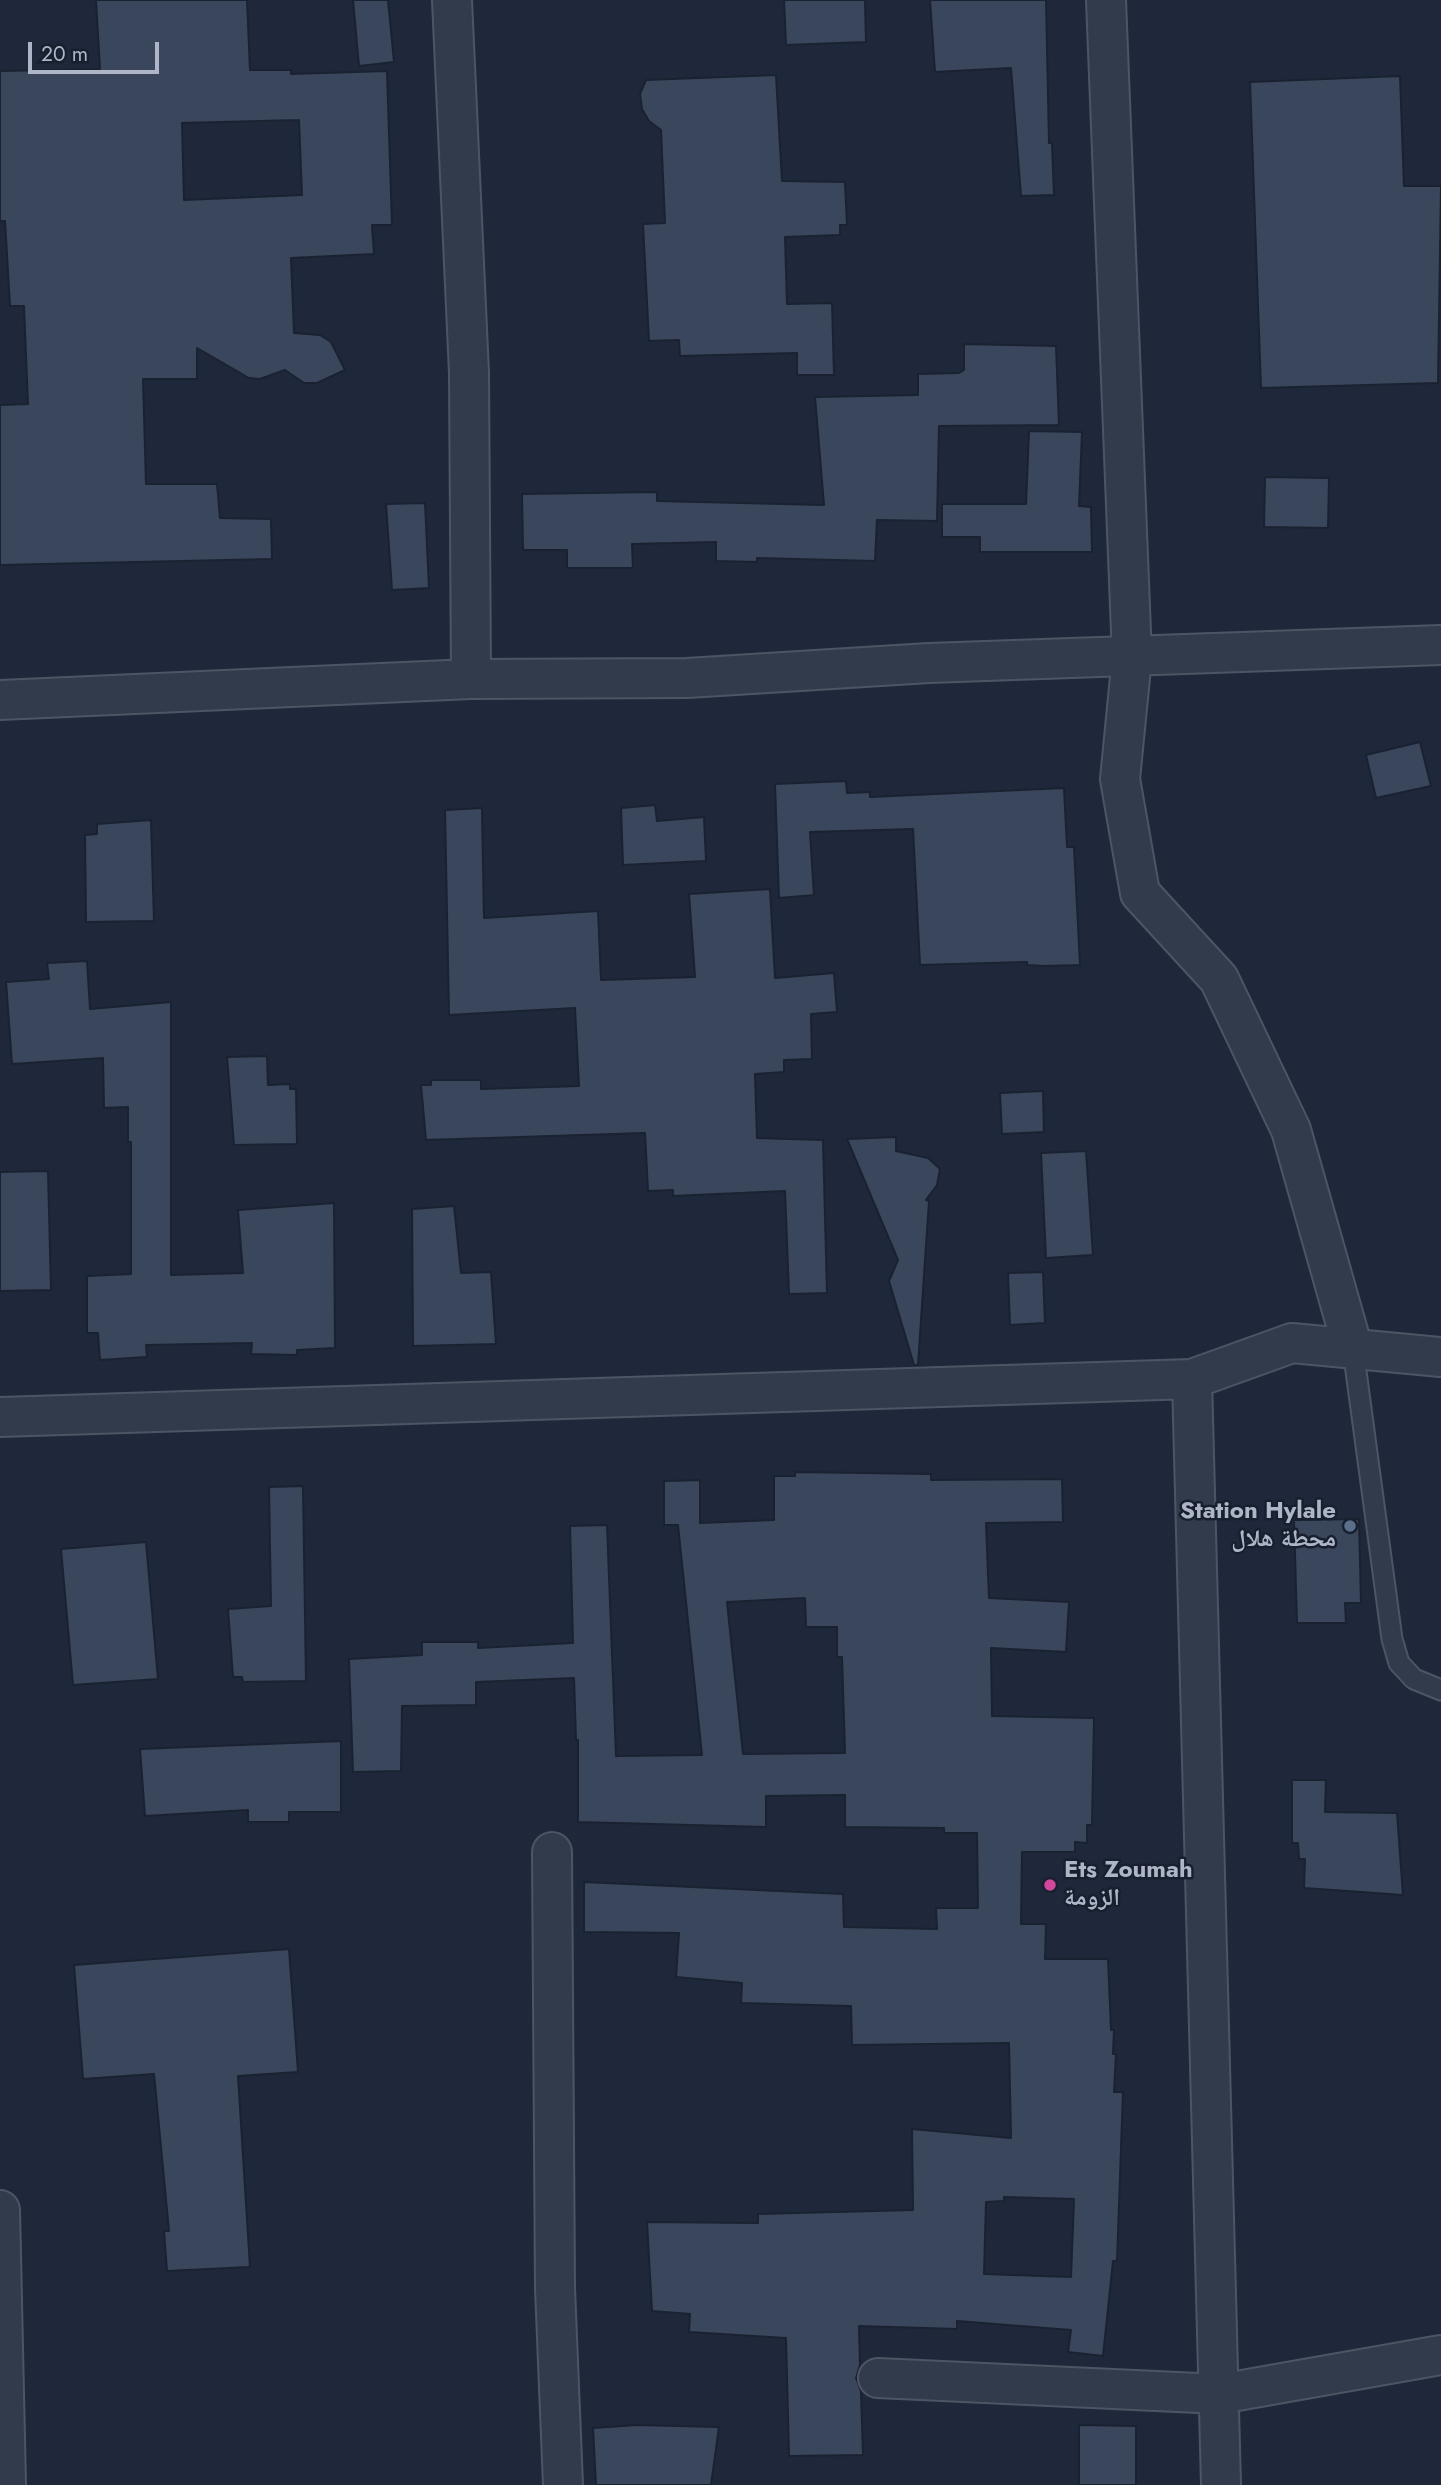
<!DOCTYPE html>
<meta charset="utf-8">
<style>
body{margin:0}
#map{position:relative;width:1441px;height:2485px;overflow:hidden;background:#1f283b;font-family:Jost,sans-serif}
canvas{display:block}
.scale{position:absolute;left:28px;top:42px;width:131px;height:32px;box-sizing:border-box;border:4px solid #adb5c7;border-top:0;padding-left:9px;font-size:21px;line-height:24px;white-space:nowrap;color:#adb5c7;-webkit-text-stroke:5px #18202f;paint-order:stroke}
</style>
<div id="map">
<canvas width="1441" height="2485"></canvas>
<div class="scale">20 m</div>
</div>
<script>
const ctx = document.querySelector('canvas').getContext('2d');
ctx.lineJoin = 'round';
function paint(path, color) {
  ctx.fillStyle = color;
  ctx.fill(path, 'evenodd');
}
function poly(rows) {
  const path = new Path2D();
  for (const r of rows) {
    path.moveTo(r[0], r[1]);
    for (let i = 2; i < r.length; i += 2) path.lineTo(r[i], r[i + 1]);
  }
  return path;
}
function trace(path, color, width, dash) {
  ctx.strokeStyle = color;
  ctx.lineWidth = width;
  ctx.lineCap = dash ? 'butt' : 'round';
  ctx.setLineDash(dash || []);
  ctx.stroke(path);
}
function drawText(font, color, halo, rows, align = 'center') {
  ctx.font = font + ' Jost,"Noto Naskh Arabic",sans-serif';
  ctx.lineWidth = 5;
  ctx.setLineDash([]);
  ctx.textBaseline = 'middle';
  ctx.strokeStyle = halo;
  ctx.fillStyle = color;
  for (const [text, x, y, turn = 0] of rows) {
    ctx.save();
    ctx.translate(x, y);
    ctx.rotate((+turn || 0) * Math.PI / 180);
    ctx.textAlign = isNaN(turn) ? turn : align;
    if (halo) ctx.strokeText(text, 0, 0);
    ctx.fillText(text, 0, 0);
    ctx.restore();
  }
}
const building = poly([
 [96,0,247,0,250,70,291,70,291,74,387,71,392,225,372,225,374,254,291,258,294,333,320,335,331,342,345,370,317,383,304,383,285,370,260,379,249,378,197,348,197,379,143,379,146,484,217,484,220,518,271,519,272,559,0,565,0,405,28,404,24,306,10,306,5,221,0,221,0,71,100,69,96,0],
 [299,120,302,195,184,200,182,123,299,120],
 [353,0,388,0,394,62,359,66,353,0],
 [784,0,865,0,866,42,786,45,784,0],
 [930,0,1046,0,1049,143,1052,143,1054,195,1021,196,1011,68,935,72,930,0],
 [776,75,782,181,845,182,847,225,840,225,840,235,785,237,787,304,832,303,834,375,797,375,797,353,680,356,679,340,649,341,643,224,665,223,661,130,649,121,642,109,640,94,646,80,776,75],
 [1400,76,1404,186,1441,186,1438,383,1261,388,1250,82,1400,76],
 [964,344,1056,346,1059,425,939,426,937,521,877,520,875,561,757,558,757,562,716,561,716,542,632,544,633,568,567,568,567,550,523,550,522,494,657,492,657,501,824,505,815,397,918,395,918,374,959,373,964,370,964,344],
 [1029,431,1082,432,1079,506,1091,507,1092,552,980,552,980,537,942,537,942,504,1026,504,1029,431],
 [1265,477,1329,478,1328,528,1264,527,1265,477],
 [425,503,429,588,392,590,386,504,425,503],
 [1420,742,1431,786,1376,798,1366,755,1420,742],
 [846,781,847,793,870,792,870,797,1064,788,1067,847,1074,847,1080,965,1044,966,1027,965,1027,962,920,965,913,829,810,832,814,895,779,898,775,784,846,781],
 [655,805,657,821,704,817,706,861,623,865,621,808,655,805],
 [482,808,484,918,598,911,601,980,695,977,689,894,770,889,775,978,834,973,837,1012,811,1014,812,1059,784,1060,784,1072,755,1074,757,1138,823,1140,827,1293,789,1294,785,1191,673,1196,673,1190,648,1191,645,1133,426,1140,421,1085,431,1085,431,1080,481,1080,481,1089,579,1086,575,1008,449,1015,445,810,482,808],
 [151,820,154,921,86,922,85,835,97,834,97,824,151,820],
 [87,961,90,1009,171,1002,171,1275,243,1273,238,1210,334,1203,335,1348,297,1350,297,1355,251,1354,252,1343,146,1345,147,1357,100,1360,98,1333,87,1333,87,1276,131,1274,131,1142,128,1142,128,1107,104,1108,103,1058,12,1064,6,982,49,979,47,963,87,961],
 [267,1056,268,1085,290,1084,290,1089,296,1089,297,1144,234,1145,227,1057,267,1056],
 [1043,1091,1044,1132,1002,1134,1000,1093,1043,1091],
 [896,1137,896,1151,928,1158,940,1169,937,1185,926,1200,929,1201,918,1365,914,1365,889,1281,898,1260,847,1139,896,1137],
 [1086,1151,1093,1255,1046,1258,1041,1153,1086,1151],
 [48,1171,51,1290,0,1291,0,1172,48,1171],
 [454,1206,461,1273,491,1272,496,1344,413,1346,412,1209,454,1206],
 [1043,1272,1045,1323,1010,1325,1008,1273,1043,1272],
 [795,1472,931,1474,931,1480,1062,1479,1063,1522,986,1523,989,1598,1069,1602,1066,1652,991,1648,992,1716,1094,1718,1092,1825,1087,1825,1087,1843,1075,1842,1075,1852,1022,1852,1021,1924,1046,1924,1045,1959,1108,1959,1111,2030,1114,2030,1113,2054,1116,2054,1114,2092,1123,2092,1117,2261,1113,2261,1103,2356,1068,2352,1071,2330,957,2321,957,2329,859,2326,860,2365,856,2378,861,2391,863,2455,789,2456,786,2338,689,2332,690,2314,652,2311,647,2222,758,2223,758,2214,913,2210,912,2129,1011,2138,1009,2043,852,2045,851,2006,741,2003,742,1983,676,1977,679,1933,584,1932,584,1882,843,1894,844,1927,937,1929,936,1908,978,1908,977,1833,944,1833,944,1828,845,1827,845,1795,766,1796,766,1827,578,1822,578,1740,576,1740,574,1678,476,1682,476,1705,402,1706,401,1771,353,1772,349,1659,422,1655,422,1642,478,1642,478,1648,573,1643,570,1526,607,1525,616,1756,702,1755,678,1525,664,1525,664,1481,700,1480,700,1523,774,1520,774,1476,795,1476,795,1472],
 [805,1598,806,1627,837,1627,837,1657,842,1657,845,1753,743,1754,727,1602,805,1598],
 [1004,2197,1074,2199,1071,2277,984,2274,986,2202,1004,2201,1004,2197],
 [303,1486,306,1681,243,1682,242,1677,233,1677,228,1609,271,1606,269,1487,303,1486],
 [1359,1519,1361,1603,1345,1603,1346,1623,1297,1623,1294,1520,1359,1519],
 [146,1542,158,1679,73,1685,61,1549,146,1542],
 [341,1741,341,1812,289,1812,289,1822,248,1822,248,1810,145,1816,140,1749,341,1741],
 [1292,1780,1326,1780,1325,1812,1397,1813,1403,1895,1304,1888,1305,1859,1299,1859,1298,1843,1292,1843,1292,1780],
 [289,1949,298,2072,238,2076,250,2267,167,2271,164,2231,169,2231,154,2074,83,2079,74,1965,289,1949],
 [637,2425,719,2427,711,2485,596,2485,593,2428,637,2425],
 [1079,2425,1136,2426,1136,2485,1079,2485,1079,2425]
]);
paint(building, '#3a465b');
trace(building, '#1a2231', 2);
const service = poly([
 [1353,1349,1392,1639,1399,1663,1414,1679,1441,1690]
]);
const minor = poly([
 [452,0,469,373,471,679],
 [1106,0,1132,657,1120,779,1140,893,1219,979,1291,1130,1353,1349],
 [1192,1379,1221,2485],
 [0,1417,1192,1379,1292,1343,1441,1357],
 [552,1852,555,2288,563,2485],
 [0,2210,6,2485],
 [878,2378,1220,2394,1441,2355]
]);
const tertiary = poly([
 [0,700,471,679,687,678,929,663,1441,645]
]);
trace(service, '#4d5565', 23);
trace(minor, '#4d5565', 42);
trace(tertiary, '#4d5565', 42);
trace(service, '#323b4b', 19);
trace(minor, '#323b4b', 38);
trace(tertiary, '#323b4b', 38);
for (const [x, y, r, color] of [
 [1350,1526,7,"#5c6f8a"],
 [1050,1885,7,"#d1479c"]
]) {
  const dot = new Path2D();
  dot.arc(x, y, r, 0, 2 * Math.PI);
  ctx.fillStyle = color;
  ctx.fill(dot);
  trace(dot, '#18202f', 2.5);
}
drawText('bold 24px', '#adb5c7', '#18202f', [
 ["Station Hylale",1336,1512],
 ["محطة هلال",1336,1540],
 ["Ets Zoumah",1064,1871,"left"],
 ["الزومة",1064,1899,"left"]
], 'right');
</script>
